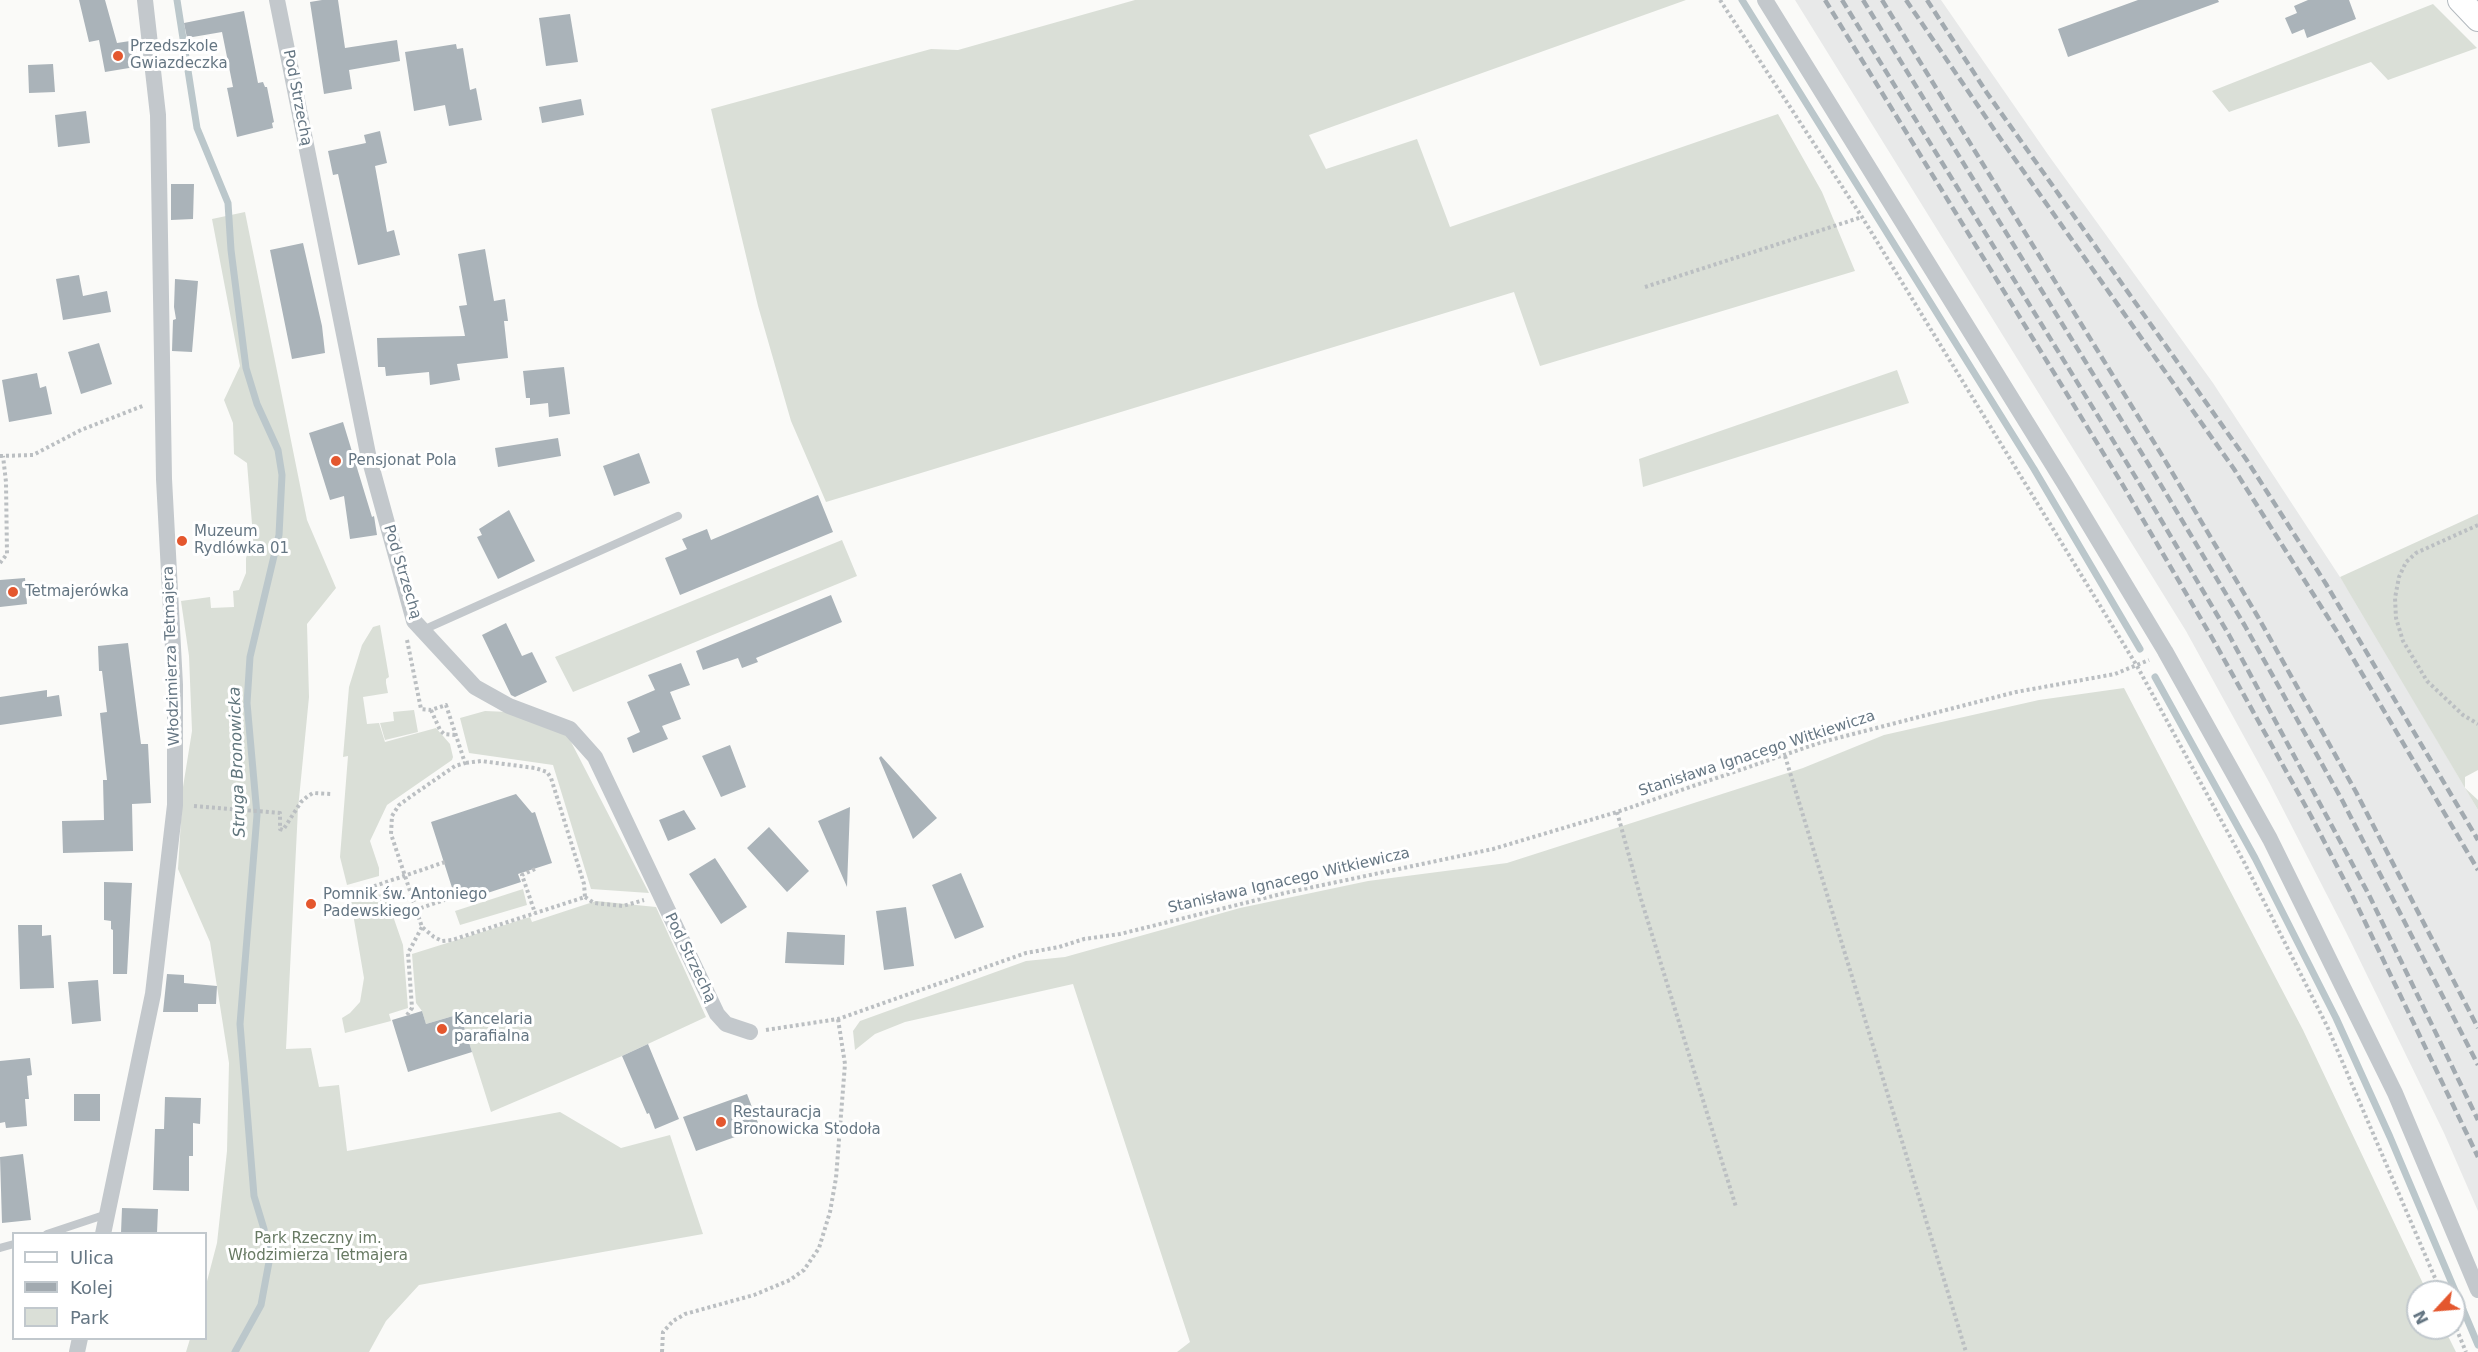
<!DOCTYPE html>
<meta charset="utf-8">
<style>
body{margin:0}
#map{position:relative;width:2478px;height:1352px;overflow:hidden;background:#fafaf8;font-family:"DejaVu Sans",sans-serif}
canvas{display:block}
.legend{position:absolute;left:12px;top:1232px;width:195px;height:108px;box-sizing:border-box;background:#fff;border:2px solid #c1c8cd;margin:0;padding:8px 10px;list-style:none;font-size:18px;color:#657683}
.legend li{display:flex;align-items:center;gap:12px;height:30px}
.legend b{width:30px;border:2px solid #c1c8cd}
.north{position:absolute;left:2406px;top:1280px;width:60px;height:60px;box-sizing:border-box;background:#fff;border:2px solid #c1c8cd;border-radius:50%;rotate:244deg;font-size:16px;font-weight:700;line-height:24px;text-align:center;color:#657683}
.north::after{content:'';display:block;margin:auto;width:21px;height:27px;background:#e4572e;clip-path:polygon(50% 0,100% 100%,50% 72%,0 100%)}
</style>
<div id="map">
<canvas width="2478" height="1352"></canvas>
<ul class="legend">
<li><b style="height:8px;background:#fff"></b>Ulica</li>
<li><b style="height:8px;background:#a2aab0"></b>Kolej</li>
<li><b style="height:16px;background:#dadfd7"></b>Park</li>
</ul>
<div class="north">N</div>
</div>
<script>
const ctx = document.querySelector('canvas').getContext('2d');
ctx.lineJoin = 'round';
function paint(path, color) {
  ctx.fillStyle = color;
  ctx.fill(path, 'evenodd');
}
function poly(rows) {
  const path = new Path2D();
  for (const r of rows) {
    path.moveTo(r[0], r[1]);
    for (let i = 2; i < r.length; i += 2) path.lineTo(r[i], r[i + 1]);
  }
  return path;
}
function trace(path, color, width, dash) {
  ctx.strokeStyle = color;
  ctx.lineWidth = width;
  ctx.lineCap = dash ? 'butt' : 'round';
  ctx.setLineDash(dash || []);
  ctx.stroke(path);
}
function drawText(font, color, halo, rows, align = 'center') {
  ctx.font = font + ' "DejaVu Sans",sans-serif';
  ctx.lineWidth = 6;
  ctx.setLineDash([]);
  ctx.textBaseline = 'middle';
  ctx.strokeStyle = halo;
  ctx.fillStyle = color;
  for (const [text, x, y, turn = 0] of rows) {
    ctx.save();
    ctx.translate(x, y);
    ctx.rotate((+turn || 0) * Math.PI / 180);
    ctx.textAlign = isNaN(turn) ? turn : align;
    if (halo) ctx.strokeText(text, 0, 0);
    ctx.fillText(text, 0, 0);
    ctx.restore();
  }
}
paint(poly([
 [1795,0,1941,0,2049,156,2213,383,2355,600,2478,810,2478,1211,2444,1133,2346,932,2269,782,2186,631]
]), '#e8e9e9');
paint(poly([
 [1135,0,1686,0,1309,135,1326,169,1417,139,1450,227,1778,114,1822,192,1855,271,1540,366,1514,292,826,502,791,421,758,306,711,109,931,49,958,50],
 [2433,4,2477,48,2388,80,2371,62,2229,112,2212,91],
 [245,212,307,520,336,588,307,624,309,697,298,809,286,1049,311,1048,319,1087,339,1085,347,1151,560,1112,621,1148,670,1135,703,1234,419,1285,386,1321,369,1352,186,1352,190,1339,206,1338,206,1285,217,1243,227,1151,229,1063,210,942,178,869,183,787,192,731,189,656,181,601,210,597,211,608,234,607,233,591,239,590,246,573,246,558,253,536,247,463,234,454,233,423,224,400,240,366,212,219],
 [1897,370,1909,403,1643,487,1639,459],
 [2478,514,2478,770,2465,777,2465,788,2478,800,2478,810,2340,577],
 [842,540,857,576,573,692,555,657],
 [380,625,389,677,386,679,386,683,388,693,363,697,367,724,379,723,385,742,436,728,450,744,453,757,452,760,387,805,370,841,379,868,379,876,347,885,340,857,348,756,343,757,349,687,362,645,373,627],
 [2124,688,2303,1030,2427,1292,2418,1292,2418,1328,2444,1328,2456,1352,1177,1352,1190,1342,1073,984,905,1022,875,1034,855,1050,853,1031,860,1021,1026,961,1065,957,1240,908,1368,881,1507,863,1803,768,1884,735,2039,700],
 [414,710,418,732,385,740,380,723,394,721,393,712],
 [485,711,509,712,568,736,649,893,591,889,553,765,469,753,460,718],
 [523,889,527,905,460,925,455,911],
 [385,893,403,945,408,1008,389,1014,391,1021,345,1033,342,1018,350,1013,360,1002,364,978,351,902],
 [596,901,656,907,706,1017,622,1056,491,1112,460,1014,426,1024,422,1011,416,1003,412,954,530,917,532,922]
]), '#dadfd7');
trace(poly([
 [177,0,197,128,228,203,231,250,246,368,257,404,278,450,282,475,279,535,250,657,247,703,257,815,240,1024,254,1196,264,1229,269,1262,261,1305,235,1352],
 [1742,0,2034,469,2140,649],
 [2155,677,2255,858,2336,1018,2390,1137,2478,1345]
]), '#bbc7cb', 7);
paint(poly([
 [79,0,105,0,117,43,130,41,135,67,105,72,99,40,89,42],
 [322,0,338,0,345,48,397,40,400,61,349,70,352,89,324,94,310,2],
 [2138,0,2218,0,2219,2,2068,57,2058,29],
 [2308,0,2349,0,2356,19,2307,38,2304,29,2292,34,2285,18,2297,13,2294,6],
 [244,11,258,83,263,82,265,87,267,87,274,122,272,123,273,128,237,137,227,88,233,87,222,32,187,38,184,23],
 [570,14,578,62,546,66,539,18],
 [456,44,457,49,463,48,470,90,476,88,482,120,449,126,445,105,414,111,405,52],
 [53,64,55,92,29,93,28,65],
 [581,99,584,115,542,123,539,107],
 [86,111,90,143,58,147,55,115],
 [380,131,387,163,375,166,387,232,394,230,400,255,358,265,338,174,333,175,328,151,366,143,364,135],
 [171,184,194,184,193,219,171,220],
 [303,243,322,326,325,353,292,359,270,250],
 [485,249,494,301,505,299,508,321,504,321,508,358,457,364,460,380,430,385,429,372,386,376,385,367,378,367,377,338,465,336,459,306,467,305,458,254],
 [79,275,83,296,107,291,111,312,63,320,56,279],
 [175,279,198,281,192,352,172,351,173,320,176,319,174,307],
 [99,343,112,384,81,394,68,352],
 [564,367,570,414,549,417,548,403,530,405,530,398,526,398,523,371],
 [37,373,40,388,46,386,52,414,9,422,2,380],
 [343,422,372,517,374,516,377,535,350,539,344,496,330,500,309,433],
 [558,438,561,456,498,467,495,448],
 [639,453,650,483,614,496,603,466],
 [818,495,833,532,680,595,665,558,687,549,682,539,707,529,711,540],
 [509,510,535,561,498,579,477,537,482,535,479,529],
 [25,578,27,604,0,607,0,580],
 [831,595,842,622,756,658,758,662,742,668,738,658,703,670,696,651],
 [506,623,522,656,532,652,547,682,515,697,511,695,482,635],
 [128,643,141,744,148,744,151,803,132,804,133,851,63,853,62,821,104,820,103,780,107,780,100,713,107,712,102,671,99,671,98,646],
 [681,663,690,685,670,692,681,719,662,726,668,739,633,753,627,738,640,732,627,702,655,690,648,675],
 [47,690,47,697,59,695,62,716,0,725,0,697],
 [730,745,746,787,721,797,702,756],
 [881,756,937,818,913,839,879,758],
 [516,794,532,813,535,812,552,863,518,874,521,882,463,901,460,891,454,894,431,822],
 [850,807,847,887,818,821],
 [684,810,696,829,668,841,659,820],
 [769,827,809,871,787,892,747,848],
 [715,858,747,907,721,924,689,874],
 [961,873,984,927,955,939,932,885],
 [104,882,132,883,127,974,113,974,113,930,111,929,111,921,104,920],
 [906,907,914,966,884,970,876,911],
 [18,925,42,925,42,936,51,935,54,988,20,989],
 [787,932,845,935,844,965,785,963],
 [167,974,184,975,184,983,217,986,216,1004,198,1004,198,1012,163,1012],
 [98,980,101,1021,72,1024,68,982],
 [422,1011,426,1024,460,1014,472,1052,408,1072,392,1020],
 [648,1044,679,1119,655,1129,649,1113,647,1114,622,1056],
 [30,1058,32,1075,27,1076,29,1099,25,1099,27,1126,6,1128,5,1122,0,1123,0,1061],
 [74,1094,100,1094,100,1121,74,1121],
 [747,1094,760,1128,696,1151,683,1117],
 [165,1097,201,1098,200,1124,193,1123,193,1156,189,1156,189,1191,153,1190,155,1129,164,1129],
 [23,1154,31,1220,2,1223,0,1157],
 [122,1208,158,1209,157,1233,121,1233]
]), '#aab3b9');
const secondary = poly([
 [2460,0,2478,19]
]);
trace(secondary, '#b3babf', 26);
trace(poly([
 [1720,0,1862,217,2137,666,2244,862,2327,1026,2441,1292],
 [1645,287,1862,217],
 [0,456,33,455,81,430,145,405],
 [2478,525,2416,553,2406,562,2399,577,2395,598,2396,618,2403,641,2427,681,2463,715,2478,724],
 [0,563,7,554,6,482,3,456],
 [407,640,421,709,431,710,446,705,465,763,455,766,410,797,399,805,392,816,391,834,422,927,434,937,442,941,452,940,585,897,584,884,551,778,547,772,535,768,481,761,465,763],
 [431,710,440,730,444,734,456,735],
 [1785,756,1966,1352],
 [194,806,280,813,280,829,283,830,301,802,308,796,313,793,331,794],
 [1617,812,1641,899,1736,1207],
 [535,869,522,875,535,913],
 [327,895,357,892,445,862],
 [585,897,594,903,623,906,644,900],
 [415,910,456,896],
 [407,1015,412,1008,408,953,422,927],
 [766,1030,838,1019,1026,953,1059,947,1084,939,1120,934,1285,893,1493,849,1617,812,1822,742,2016,692,2115,674,2149,660],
 [2454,1323,2466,1352],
 [662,1352,663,1332,673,1321,685,1314,754,1295,790,1280,804,1270,819,1248,830,1212,836,1178,845,1064,838,1019]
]), '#bbbfc2', 4, [3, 3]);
trace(poly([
 [423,630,678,516],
 [47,1234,107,1214],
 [0,1248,14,1244]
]), '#c3c8cc', 8);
trace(poly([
 [277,0,368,454,414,621,475,687,509,706,570,729,595,757,717,1014,726,1024,750,1032],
 [1765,0,2064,483,2165,651,2270,839,2395,1093,2478,1290],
 [103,1234,153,994,175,805,175,685,164,479,158,115,145,0],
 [77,1352,80,1338]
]), '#c3c8cc', 16);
trace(secondary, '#fff', 24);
trace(poly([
 [1825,0,2121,482,2215,643,2311,816,2354,899,2478,1157],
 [1842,0,2141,486,2229,635,2368,893,2478,1120],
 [1863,0,2149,465,2245,626,2342,800,2478,1065],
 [1882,0,2163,457,2258,617,2356,792,2478,1028],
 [1906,0,2002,141,2234,469,2341,638,2478,870],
 [1927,0,1987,93,2246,459,2326,584,2478,840]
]), '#a2aab0', 4.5, [9, 4.5]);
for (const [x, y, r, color] of [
 [118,56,6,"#e4572e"],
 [336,461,6,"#e4572e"],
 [182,541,6,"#e4572e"],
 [13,592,6,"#e4572e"],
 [311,904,6,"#e4572e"],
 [442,1029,6,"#e4572e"],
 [721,1122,6,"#e4572e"]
]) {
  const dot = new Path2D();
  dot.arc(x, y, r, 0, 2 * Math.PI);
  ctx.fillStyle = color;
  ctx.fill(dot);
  trace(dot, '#fff', 2);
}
drawText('15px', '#657683', '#fff', [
 ["Przedszkole",130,47],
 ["Gwiazdeczka",130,64],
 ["Pensjonat Pola",348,461],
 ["Muzeum",194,532],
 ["Rydlówka 01",194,549],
 ["Tetmajerówka",25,592],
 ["Pomnik św. Antoniego",323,895],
 ["Padewskiego",323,912],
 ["Kancelaria",454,1020],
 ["parafialna",454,1037],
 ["Restauracja",733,1113],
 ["Bronowicka Stodoła",733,1130]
], 'left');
drawText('15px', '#657683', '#fff', [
 ["Pod Strzechą",297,98,79],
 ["Pod Strzechą",402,572,73],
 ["Włodzimierza Tetmajera",172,656,-92],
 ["Stanisława Ignacego Witkiewicza",1757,754,-18],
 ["Stanisława Ignacego Witkiewicza",1289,881,-13],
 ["Pod Strzechą",690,958,64]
]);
drawText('15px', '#687a64', '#fff', [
 ["Park Rzeczny im.",318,1239],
 ["Włodzimierza Tetmajera",318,1256]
]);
drawText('italic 16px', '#60757c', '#fff', [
 ["Struga Bronowicka",238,762,-92]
]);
</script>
